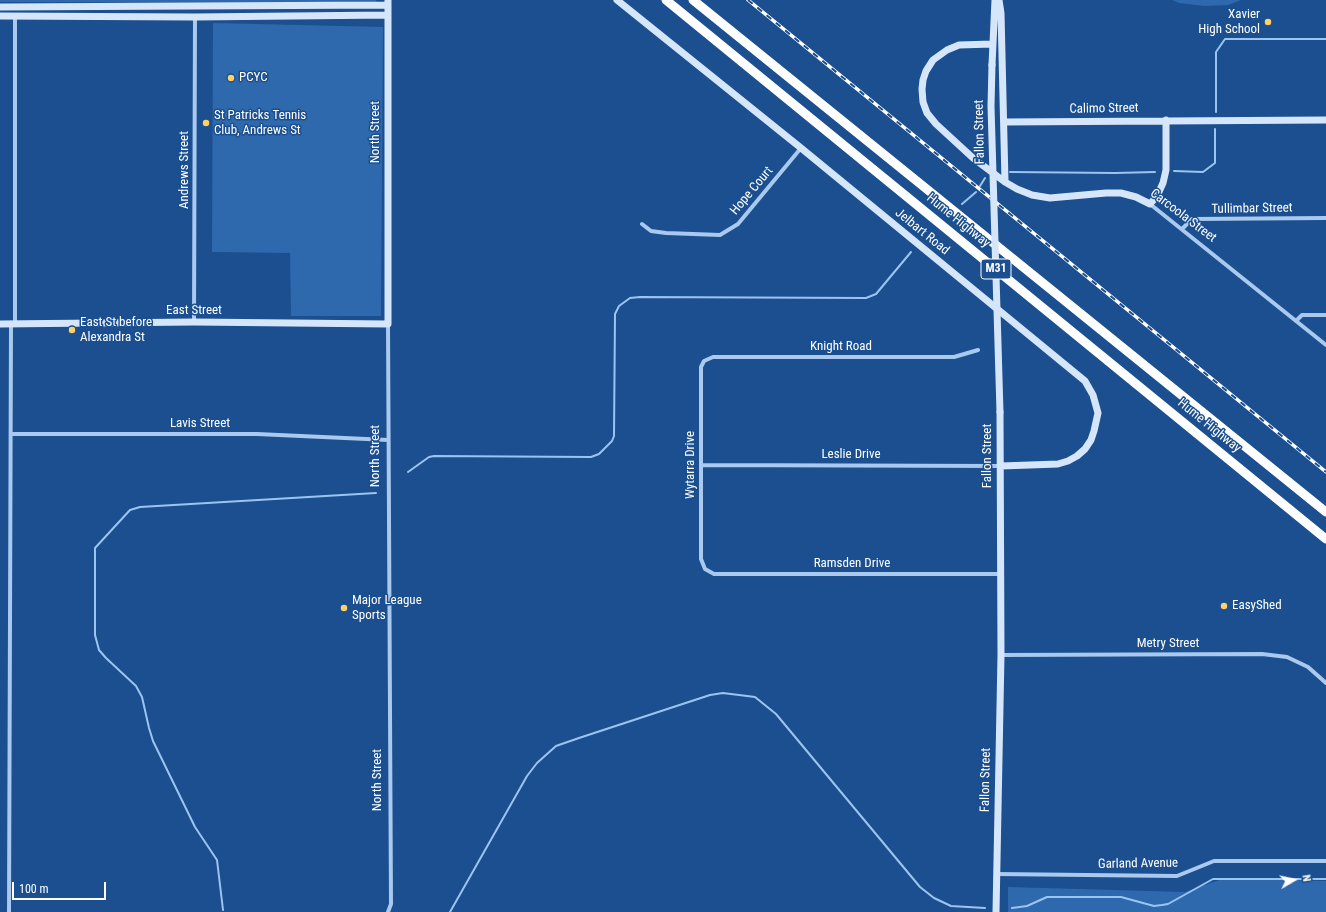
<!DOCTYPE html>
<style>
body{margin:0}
#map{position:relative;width:1326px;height:912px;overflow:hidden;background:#1b4f8f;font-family:"Roboto Condensed",sans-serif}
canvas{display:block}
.north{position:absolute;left:1274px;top:860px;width:40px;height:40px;-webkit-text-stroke:3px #1b4f8f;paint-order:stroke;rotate:81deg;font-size:11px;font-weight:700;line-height:16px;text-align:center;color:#fff}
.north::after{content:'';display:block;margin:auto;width:14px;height:18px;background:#fff;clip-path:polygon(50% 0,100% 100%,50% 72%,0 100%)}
.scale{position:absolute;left:12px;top:882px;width:94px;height:18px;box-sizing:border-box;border:2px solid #fff;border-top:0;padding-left:5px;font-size:12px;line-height:14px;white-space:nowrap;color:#fff;-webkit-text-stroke:3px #1b4f8f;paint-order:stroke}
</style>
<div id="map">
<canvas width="1326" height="912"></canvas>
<div class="north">N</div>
<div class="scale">100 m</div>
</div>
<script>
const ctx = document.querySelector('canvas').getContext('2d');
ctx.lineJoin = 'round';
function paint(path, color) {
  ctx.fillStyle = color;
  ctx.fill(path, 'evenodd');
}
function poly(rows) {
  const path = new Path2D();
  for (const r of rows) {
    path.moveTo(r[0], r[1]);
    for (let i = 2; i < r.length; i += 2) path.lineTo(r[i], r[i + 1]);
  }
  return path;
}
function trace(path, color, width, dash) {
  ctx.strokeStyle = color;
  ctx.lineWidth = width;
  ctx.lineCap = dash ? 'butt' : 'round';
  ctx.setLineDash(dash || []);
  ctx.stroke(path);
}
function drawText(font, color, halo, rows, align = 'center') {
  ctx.font = font + ' "Roboto Condensed",sans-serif';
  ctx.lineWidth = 3;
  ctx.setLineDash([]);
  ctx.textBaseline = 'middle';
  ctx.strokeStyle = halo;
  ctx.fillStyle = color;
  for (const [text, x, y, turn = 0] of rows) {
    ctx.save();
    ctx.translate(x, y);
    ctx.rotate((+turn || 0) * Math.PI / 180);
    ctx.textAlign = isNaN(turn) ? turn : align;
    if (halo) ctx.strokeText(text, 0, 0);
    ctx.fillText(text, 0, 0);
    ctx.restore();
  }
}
paint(poly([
 [0,0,376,0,377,3,0,2],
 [1172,0,1241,0,1228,5,1204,6,1179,3],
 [213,23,383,27,381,316,291,316,290,253,212,252],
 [1225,878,1326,881,1326,912,1008,912,1008,887,1185,892]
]), '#2e69ad');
trace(poly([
 [1216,112,1216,52,1225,39,1326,39],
 [1174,171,1203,172,1215,163,1215,129],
 [1010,172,1115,173,1155,172],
 [980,186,985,178],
 [962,204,976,192],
 [408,472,429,457,434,456,591,457,599,454,612,441,614,436,615,314,619,306,630,298,640,297,866,298,876,294,911,252],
 [1012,908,1027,906,1047,897,1121,897,1154,906,1162,905,1168,904,1213,879,1326,879],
 [223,910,217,860,195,827,153,741,149,728,142,697,136,686,106,658,99,650,95,635,95,548,130,510,140,507,376,493],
 [450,912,527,776,537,763,556,746,579,738,710,695,723,693,755,697,776,714,920,887,934,898,951,906,985,908]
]), '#9cc4f0', 2);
trace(poly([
 [1150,204,1326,345],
 [642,224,651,231,666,233,720,235,738,224,801,148],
 [1182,229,1192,219,1326,218],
 [1296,321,1302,315,1326,315],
 [194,322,195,17],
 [15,324,15,16],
 [388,324,391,904,388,912],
 [978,350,954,357,713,357,704,361,701,367,701,559,705,569,714,574,1000,574],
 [11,434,257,434,388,440],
 [702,465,1000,466],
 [1001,655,1262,654,1287,657,1308,667,1326,683],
 [996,874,1177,876,1214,861,1326,861],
 [9,912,11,324]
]), '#a9c9ee', 4);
trace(poly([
 [617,0,801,148,1085,381,1093,395,1098,413,1094,431,1091,440,1085,449,1077,456,1068,461,1058,464,1001,466],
 [999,0,1001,13,1005,182],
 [0,7,388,5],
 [0,16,195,17,388,15],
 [992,44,959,45,947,50,933,60,926,71,923,80,922,89,923,102,927,113,936,124,973,158,1005,182,1017,189,1032,195,1050,198,1106,193,1121,193,1136,197,1150,204,1157,196,1163,183,1166,170,1166,120],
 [992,65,995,0],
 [1004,122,1326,120],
 [0,324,194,322,388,324,388,0],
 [996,912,1001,655,1000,412]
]), '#d6e6fa', 7);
trace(poly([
 [666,0,1326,539],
 [693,0,1326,512]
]), '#fff', 9);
const rail = poly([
 [748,0,1326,472]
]);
trace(rail, '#fff', 3.5);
trace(rail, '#1b4f8f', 2, [6]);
trace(poly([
 [992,65,991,106,1000,412]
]), '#d6e6fa', 7);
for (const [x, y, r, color] of [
 [1268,22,4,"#ffd166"],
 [231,78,4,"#ffd166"],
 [206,123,4,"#ffd166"],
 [72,330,4,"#ffd166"],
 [1224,606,4,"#ffd166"],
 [344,608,4,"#ffd166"]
]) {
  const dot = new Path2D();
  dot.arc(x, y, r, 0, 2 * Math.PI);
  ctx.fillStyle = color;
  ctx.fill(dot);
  trace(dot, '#1b4f8f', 1.5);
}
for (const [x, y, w] of [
 [996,269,30]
]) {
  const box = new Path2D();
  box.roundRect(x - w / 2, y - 10, w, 20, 3);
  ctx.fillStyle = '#1b4f8f';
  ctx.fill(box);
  trace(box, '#fff', 1);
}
drawText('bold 12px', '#fff', null, [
 ["M31",996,269]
]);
drawText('13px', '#fff', '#1b4f8f', [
 ["Xavier",1260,15,"right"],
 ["High School",1260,30,"right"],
 ["PCYC",239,78],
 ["St Patricks Tennis",214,116],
 ["Club, Andrews St",214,131],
 ["East St before",80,323],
 ["Alexandra St",80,338],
 ["Major League",352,601],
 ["Sports",352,616],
 ["EasyShed",1232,606]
], 'left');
drawText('13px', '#fff', '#1b4f8f', [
 ["Calimo Street",1104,109,-1],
 ["North Street",376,132,-90],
 ["Fallon Street",980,132,-91],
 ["Andrews Street",185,170,-90],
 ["Hope Court",752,191,-50],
 ["Tullimbar Street",1252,209,-1],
 ["Carcoola Street",1183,216,37],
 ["Hume Highway",958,221,39],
 ["Jelbart Road",922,232,39],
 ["East Street",194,311],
 ["Knight Road",841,347],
 ["Lavis Street",200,424],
 ["Hume Highway",1209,426,39],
 ["Leslie Drive",851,455],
 ["North Street",376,456,-90],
 ["Fallon Street",988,456,-90],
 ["Wytarra Drive",691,465,-90],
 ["Ramsden Drive",852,564],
 ["Metry Street",1168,644],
 ["North Street",378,780,-90],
 ["Fallon Street",986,780,-89],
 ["Garland Avenue",1138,864,-1]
]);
</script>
